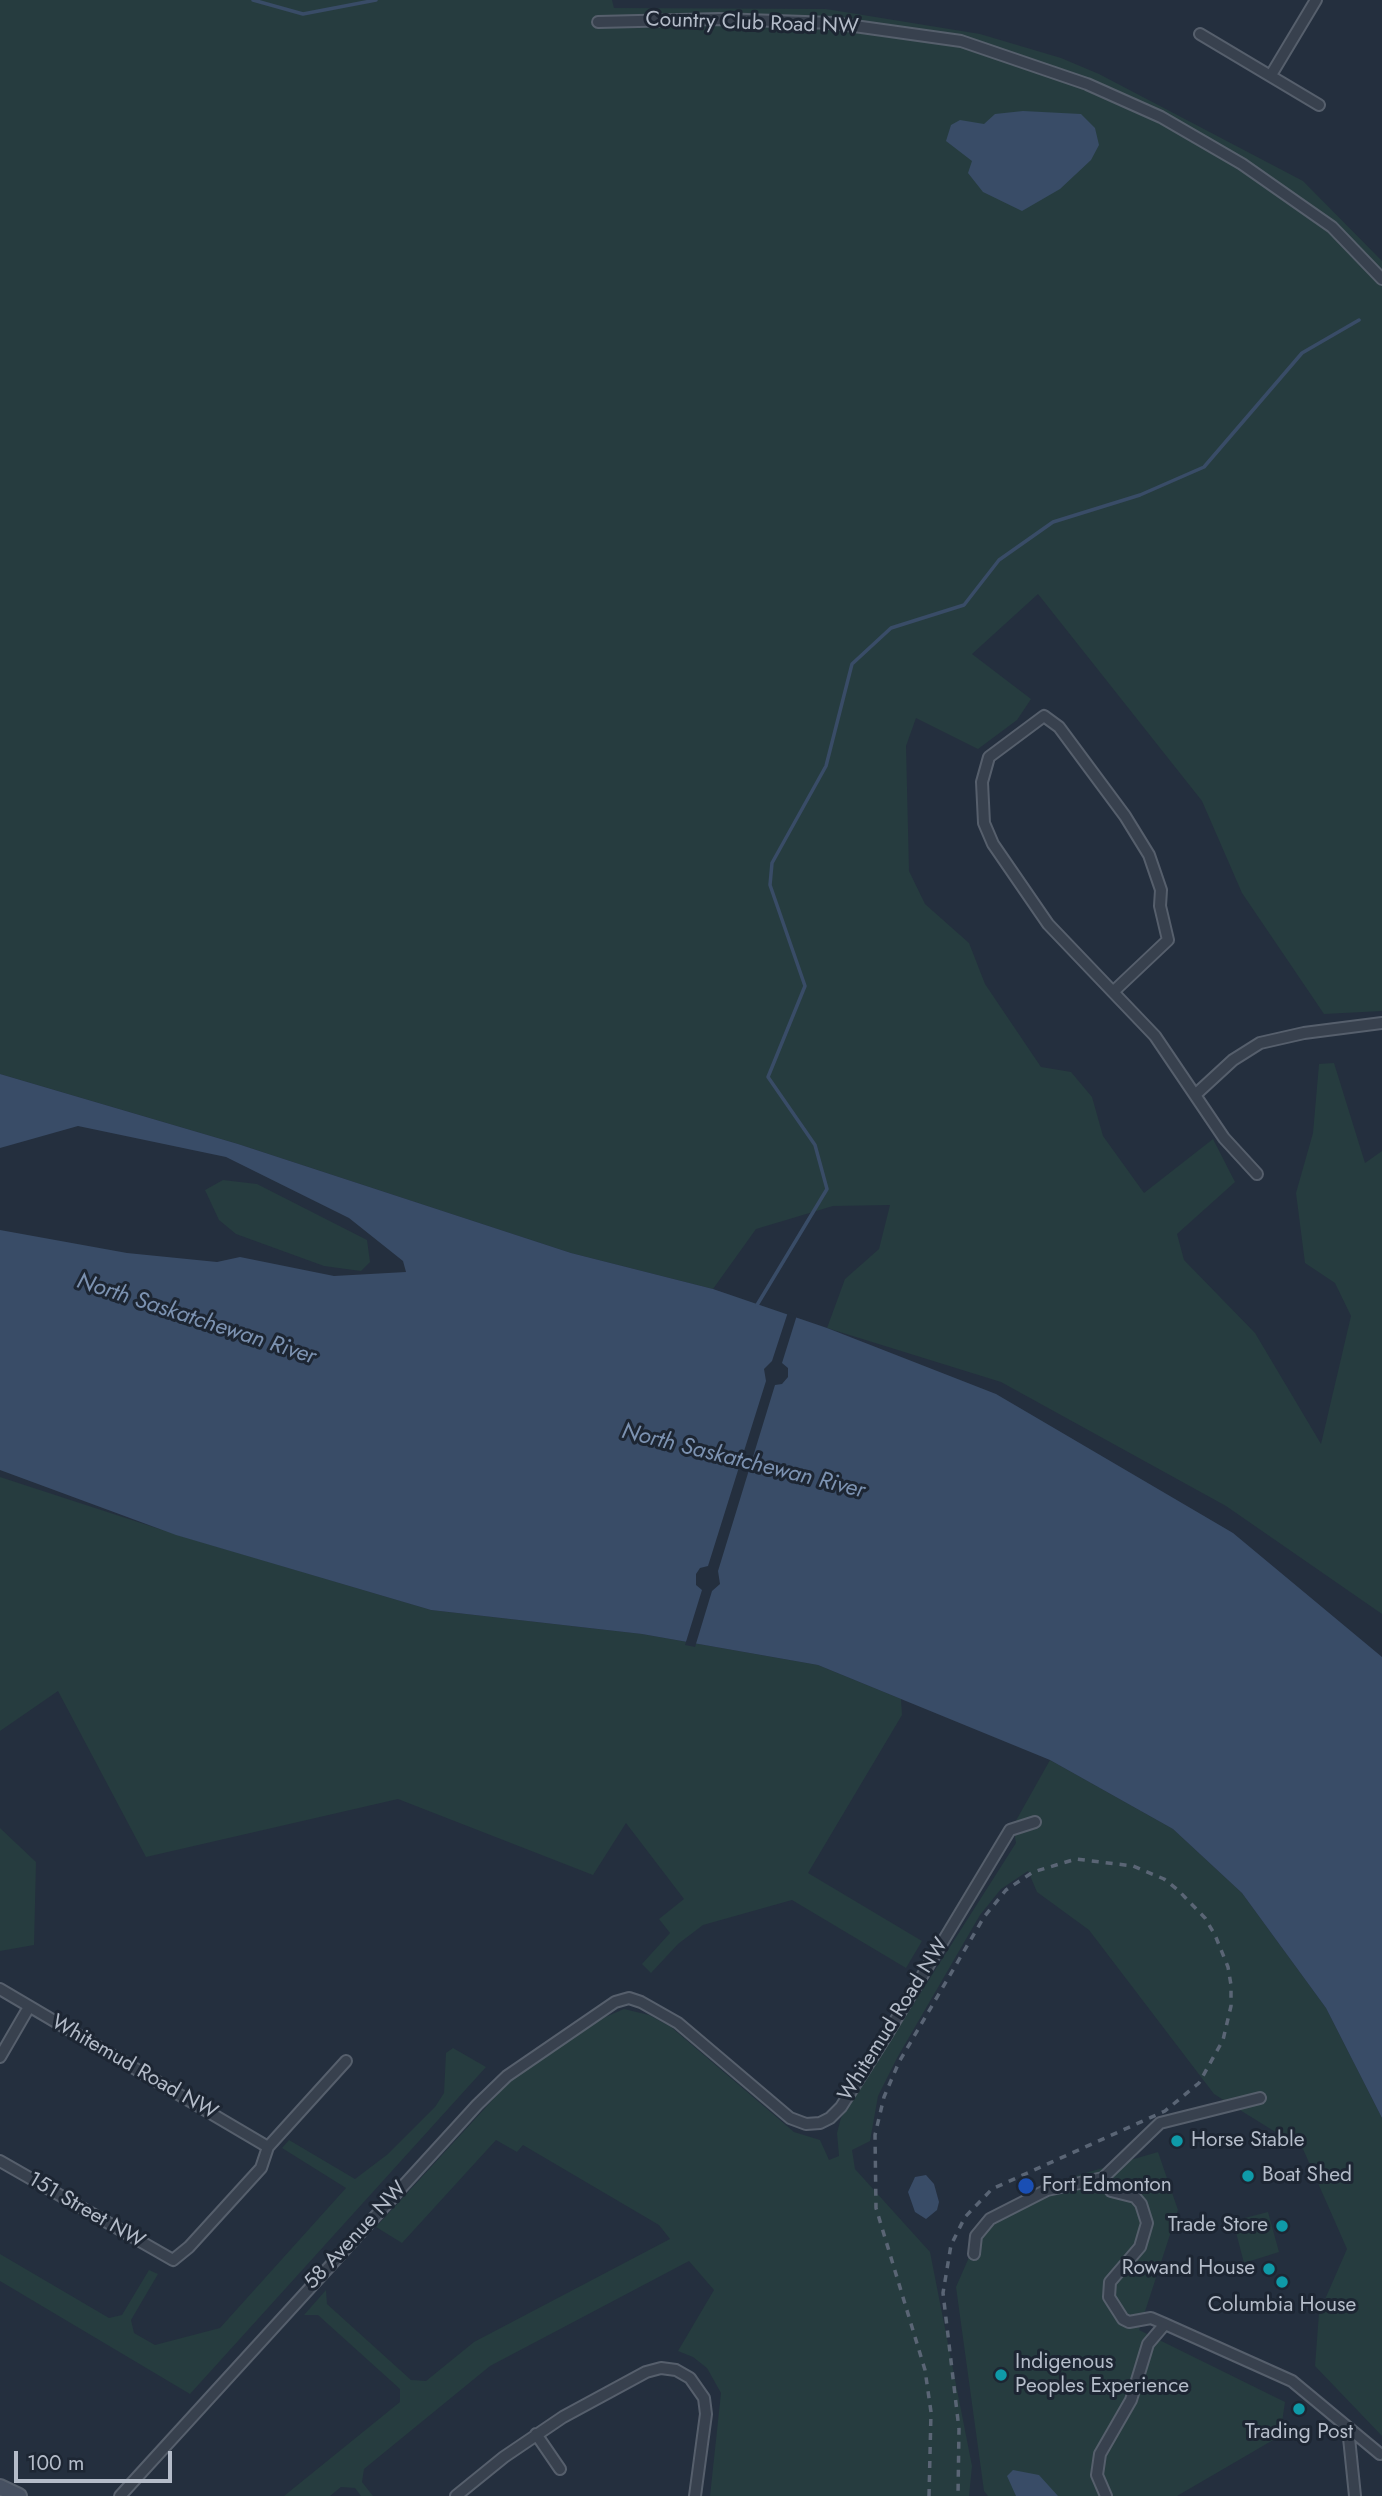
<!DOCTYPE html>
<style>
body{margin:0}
#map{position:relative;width:1382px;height:2496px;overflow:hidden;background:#242f3e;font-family:Jost,sans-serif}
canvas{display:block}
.scale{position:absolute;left:14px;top:2451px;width:158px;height:32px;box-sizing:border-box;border:4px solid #b4bcc9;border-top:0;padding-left:9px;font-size:21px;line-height:24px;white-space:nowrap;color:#b4bcc9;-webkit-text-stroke:5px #1d2633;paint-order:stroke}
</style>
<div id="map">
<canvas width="1382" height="2496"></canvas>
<div class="scale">100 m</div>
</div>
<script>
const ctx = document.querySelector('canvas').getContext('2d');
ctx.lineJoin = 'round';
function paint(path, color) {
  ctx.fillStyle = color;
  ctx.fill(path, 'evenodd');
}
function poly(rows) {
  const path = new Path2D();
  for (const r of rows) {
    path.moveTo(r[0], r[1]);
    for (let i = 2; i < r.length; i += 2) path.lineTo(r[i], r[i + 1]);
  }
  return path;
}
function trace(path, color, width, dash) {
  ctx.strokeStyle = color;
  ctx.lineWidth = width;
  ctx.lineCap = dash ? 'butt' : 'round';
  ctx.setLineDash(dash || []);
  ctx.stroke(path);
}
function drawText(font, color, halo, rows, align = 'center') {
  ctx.font = font + ' Jost,sans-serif';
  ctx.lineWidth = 6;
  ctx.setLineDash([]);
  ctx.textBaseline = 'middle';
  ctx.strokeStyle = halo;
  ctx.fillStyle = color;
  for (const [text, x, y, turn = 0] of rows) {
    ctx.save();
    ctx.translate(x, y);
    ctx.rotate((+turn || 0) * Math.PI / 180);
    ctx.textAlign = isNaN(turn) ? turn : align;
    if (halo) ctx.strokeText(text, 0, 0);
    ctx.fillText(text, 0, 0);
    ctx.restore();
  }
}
paint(poly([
 [0,0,612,0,614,8,826,9,980,34,1061,58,1099,74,1303,181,1382,261,1382,1011,1324,1014,1242,893,1202,801,1038,594,972,654,1031,699,1017,720,978,749,916,718,906,746,909,871,925,904,969,943,985,984,1041,1067,1071,1072,1092,1097,1103,1136,1144,1193,1213,1139,1235,1182,1177,1234,1184,1260,1255,1333,1321,1444,1351,1316,1335,1283,1305,1263,1296,1193,1313,1133,1319,1064,1334,1063,1365,1163,1382,1151,1382,1614,1226,1506,1001,1382,827,1328,845,1279,879,1249,890,1205,833,1206,756,1229,713,1289,571,1253,238,1144,0,1074],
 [223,1180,257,1184,367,1240,370,1262,361,1271,324,1266,236,1234,219,1220,205,1190],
 [0,1477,184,1537,431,1610,642,1634,818,1665,901,1699,902,1715,808,1873,922,1941,906,1968,792,1900,703,1925,678,1944,651,1973,642,1964,670,1933,659,1919,684,1899,626,1823,593,1875,398,1799,146,1857,58,1691,0,1731],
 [1050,1760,1173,1829,1242,1893,1326,2008,1382,2118,1382,2436,1315,2366,1319,2313,1347,2249,1303,2149,1214,2094,1089,1930,1037,1892,1028,1871,1001,1889,980,1915,897,2058,878,2096,870,2141,852,2150,855,2169,930,2252,972,2466,969,2496,710,2496,721,2393,707,2368,693,2357,678,2351,714,2290,689,2261,490,2366,364,2469,362,2482,373,2496,361,2496,355,2488,341,2487,330,2496,284,2496,400,2402,400,2389,318,2315,304,2315,326,2290,327,2304,411,2380,426,2381,474,2342,670,2239,659,2225,523,2145,517,2152,496,2140,402,2243,376,2227,509,2082,596,2021,624,2009,649,2015,671,2027,794,2132,820,2140,829,2160,839,2156,837,2133,841,2118,1016,1843,1013,1826],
 [0,1828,36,1862,34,1945,0,1951],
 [453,2048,486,2067,190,2394,0,2281,0,2254,109,2318,122,2315,149,2270,158,2274,131,2320,134,2333,155,2345,220,2328,346,2188,282,2148,289,2140,355,2179,388,2154,435,2107,444,2093,446,2053],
 [1158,2152,1178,2210,1139,2330,1285,2402,1280,2436,1177,2496,988,2496,984,2491,956,2287,970,2255,986,2230,1044,2185],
 [1268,2212,1279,2252,1244,2263,1233,2221]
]), '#263c3f');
paint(poly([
 [1023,111,1081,114,1095,128,1099,145,1091,160,1060,189,1022,211,983,192,968,173,972,161,946,141,951,125,960,120,984,124,995,114],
 [0,1074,238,1144,571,1253,713,1289,827,1328,996,1394,1233,1533,1382,1657,1382,2118,1326,2008,1242,1893,1173,1829,1050,1760,818,1665,642,1634,431,1610,176,1535,0,1470,0,1230,127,1253,217,1262,240,1257,334,1276,406,1272,403,1261,349,1218,226,1157,78,1126,0,1148],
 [926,2175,934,2184,939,2202,937,2210,926,2219,915,2212,908,2192,915,2177],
 [1013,2470,1039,2475,1058,2496,1016,2496,1007,2476]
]), '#394c67');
paint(poly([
 [788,1312,797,1315,782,1363,788,1368,788,1377,782,1384,775,1385,718,1571,720,1584,712,1591,695,1647,685,1645,702,1590,696,1585,696,1574,700,1568,708,1566,766,1381,764,1369,772,1361]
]), '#242f3e');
trace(poly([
 [253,0,303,14,376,0],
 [757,1305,827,1189,815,1145,768,1077,805,986,770,885,772,863,826,766,852,664,891,628,964,605,999,560,1053,522,1140,495,1204,467,1302,353,1359,320]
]), '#394c67', 3.5);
const street = poly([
 [598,22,719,19,833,23,961,41,1087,84,1161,117,1242,164,1332,227,1382,279],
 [1200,34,1319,105],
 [1271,75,1316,0],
 [1114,991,1168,940,1160,906,1161,890,1149,855,1125,816,1059,727,1044,716,989,757,982,782,984,823,993,844,1048,924,1155,1036,1224,1138,1257,1174],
 [1195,1095,1233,1060,1260,1043,1304,1033,1382,1023],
 [0,1989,268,2147],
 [0,2057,29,2007],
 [0,2161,173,2260,189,2247,261,2168,268,2147,346,2061],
 [1103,2178,1111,2191,1135,2197,1141,2204,1147,2223,1140,2247,1110,2282,1109,2297,1123,2319,1129,2322,1151,2318,1165,2324,1292,2381,1380,2454],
 [974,2254,976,2236,990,2219,1047,2190,1103,2178,1160,2123,1260,2098],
 [1348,2428,1355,2496],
 [536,2434,560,2469],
 [120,2496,477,2105,507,2076,615,2002,629,1998,641,2002,678,2023,790,2118,806,2124,820,2123,830,2118,841,2107,886,2036,1010,1830,1035,1822],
 [456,2496,504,2457,563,2417,646,2372,661,2368,676,2370,690,2378,704,2398,706,2414,695,2496],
 [1106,2496,1097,2475,1100,2454,1131,2400,1148,2344,1165,2324]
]);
const secondary = poly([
 [0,2487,19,2496]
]);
trace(street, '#565f6c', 14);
trace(secondary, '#565f6c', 18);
trace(street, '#38414e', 10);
trace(secondary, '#465061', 14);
trace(poly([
 [929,2496,931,2412,925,2370,876,2208,875,2135,884,2097,899,2062,984,1917,1006,1890,1033,1872,1076,1859,1133,1866,1164,1879,1178,1890,1205,1918,1215,1935,1228,1967,1231,1985,1231,2006,1223,2040,1199,2083,1165,2111,992,2189,965,2217,951,2245,943,2293,959,2429,958,2496]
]), '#5a6575', 3.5, [7, 7]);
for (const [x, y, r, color] of [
 [1177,2141,7,"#0f9aa8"],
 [1248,2176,7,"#0f9aa8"],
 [1026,2186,9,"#1a4fb4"],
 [1282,2226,7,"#0f9aa8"],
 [1269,2269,7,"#0f9aa8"],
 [1282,2282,7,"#0f9aa8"],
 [1001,2375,7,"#0f9aa8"],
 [1299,2409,7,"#0f9aa8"]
]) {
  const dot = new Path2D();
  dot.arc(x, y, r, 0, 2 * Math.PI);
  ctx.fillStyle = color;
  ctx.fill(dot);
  trace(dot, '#1d2633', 2.5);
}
drawText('21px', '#b4bcc9', '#1d2633', [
 ["Country Club Road NW",752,24,2],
 ["Whitemud Road NW",894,2020,-58],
 ["Whitemud Road NW",134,2068,30],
 ["151 Street NW",86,2211,30],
 ["58 Avenue NW",356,2236,-47]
]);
drawText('21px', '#b4bcc9', '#1d2633', [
 ["Horse Stable",1191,2141],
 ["Boat Shed",1262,2176],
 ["Fort Edmonton",1042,2186],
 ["Trade Store",1268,2226,"right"],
 ["Rowand House",1255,2269,"right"],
 ["Columbia House",1282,2306,"center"],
 ["Indigenous",1015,2363],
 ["Peoples Experience",1015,2387],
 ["Trading Post",1299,2433,"center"]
], 'left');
drawText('italic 23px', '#7c92b1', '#1d2633', [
 ["North Saskatchewan River",196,1320,18],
 ["North Saskatchewan River",743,1462,14]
]);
</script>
